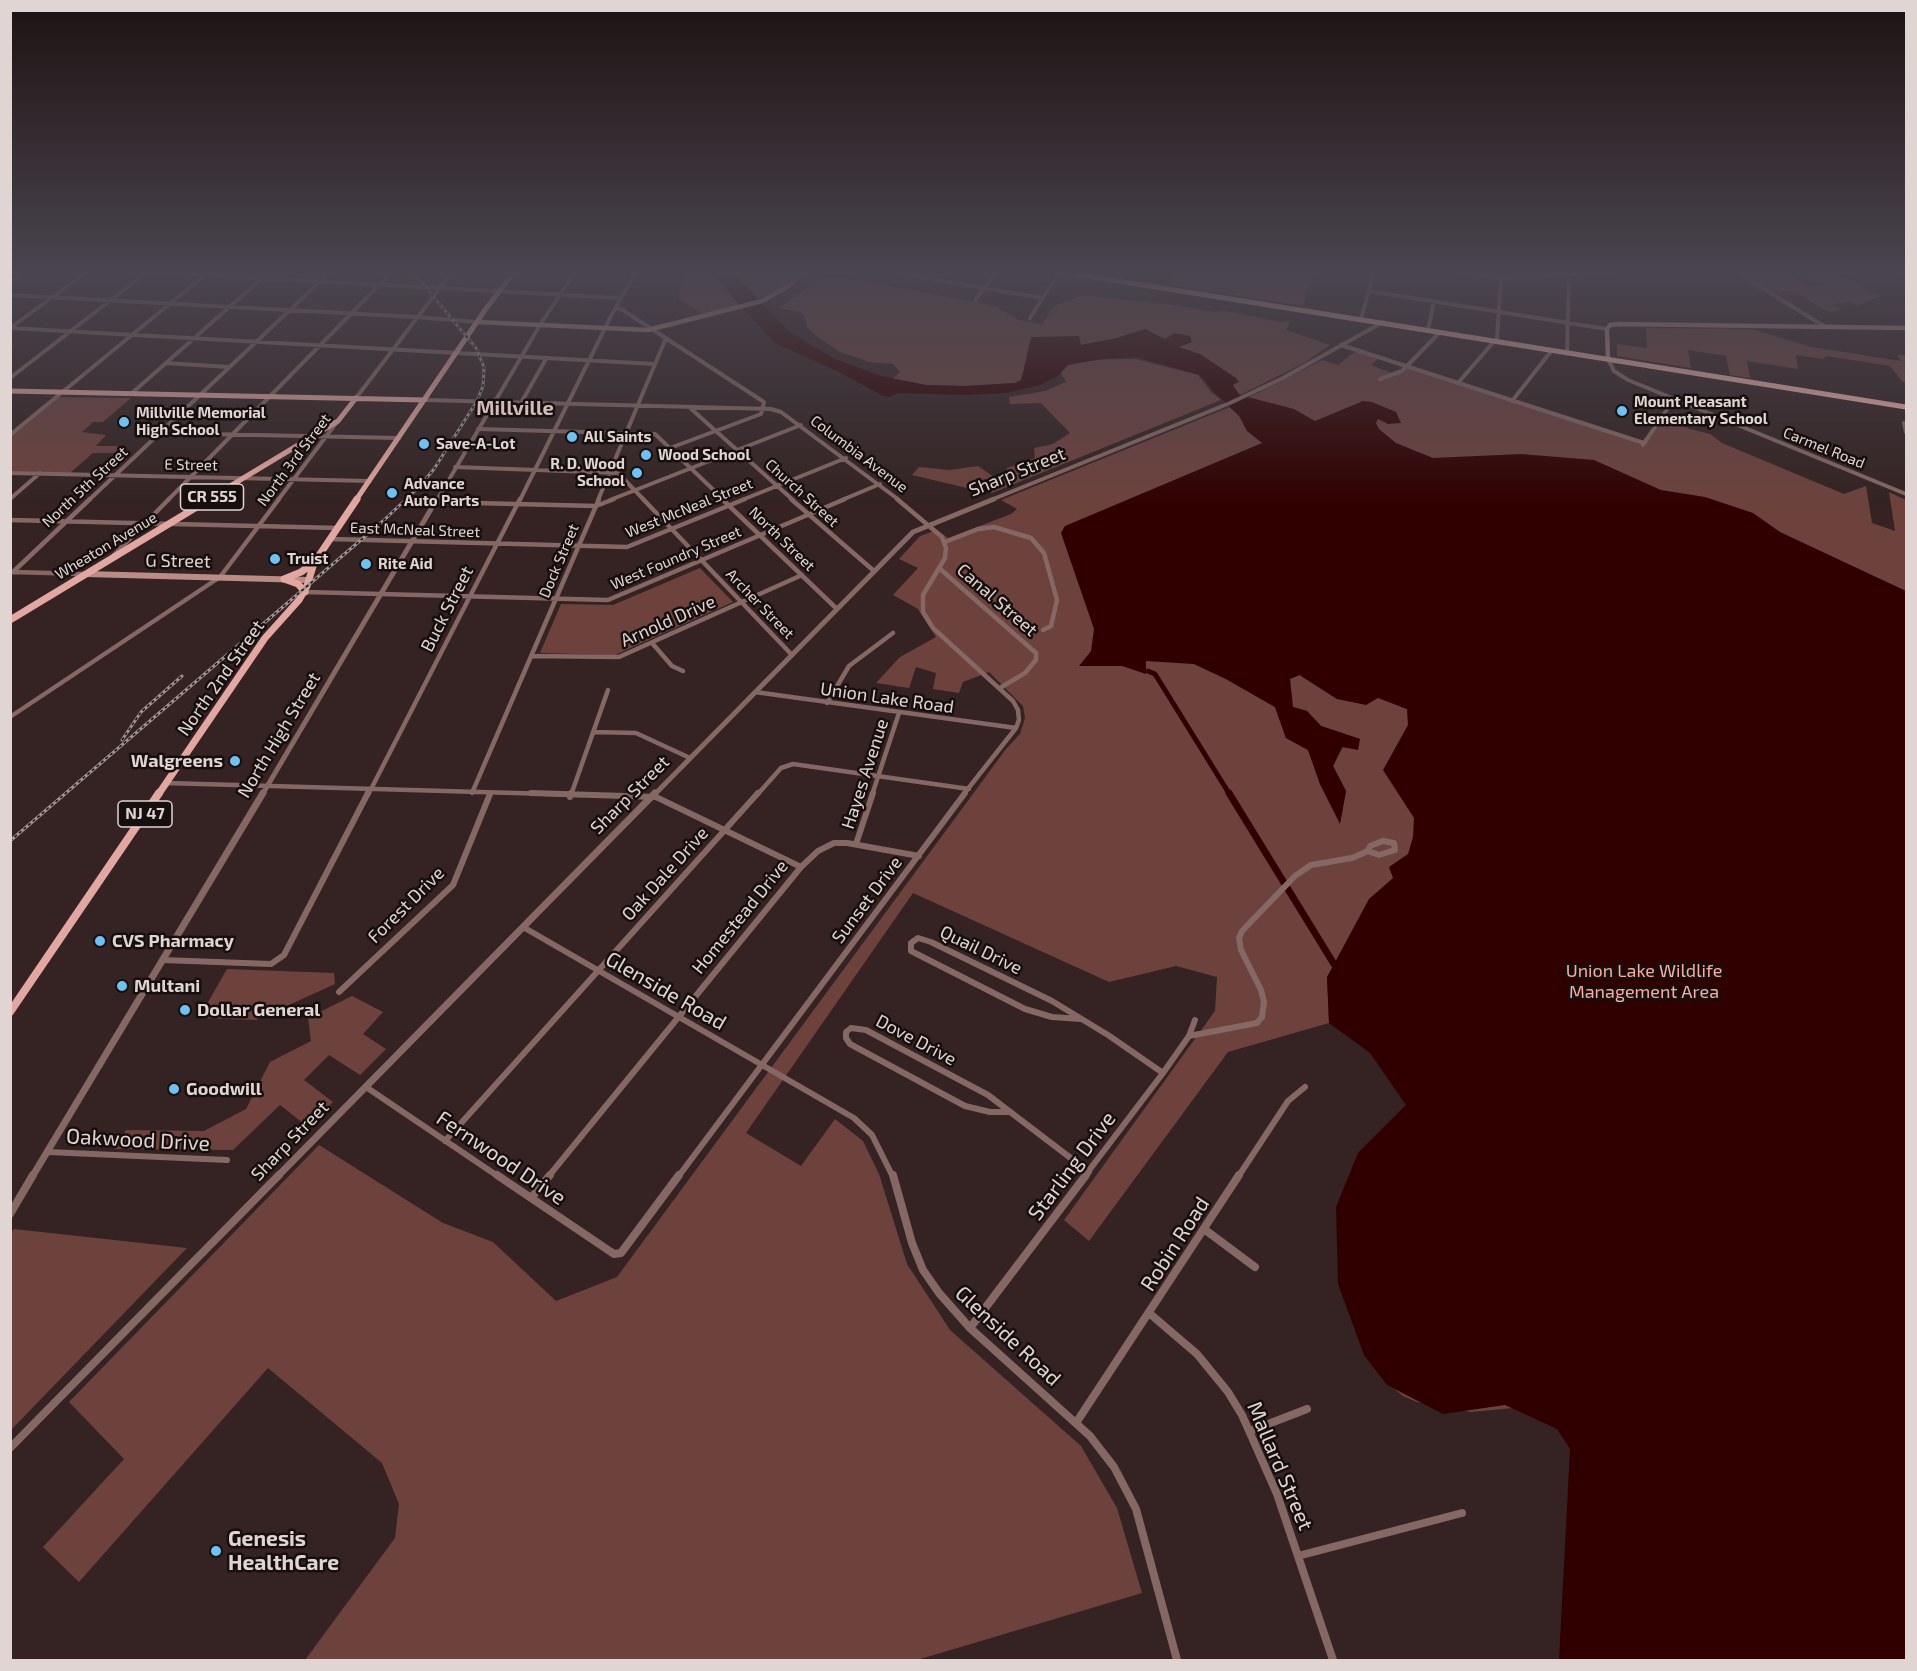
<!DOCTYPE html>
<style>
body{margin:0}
#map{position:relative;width:1917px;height:1671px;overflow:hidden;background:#342322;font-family:"Exo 2",sans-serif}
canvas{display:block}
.frame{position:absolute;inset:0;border:12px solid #e0d5d3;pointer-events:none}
</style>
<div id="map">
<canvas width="1917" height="1671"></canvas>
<div class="frame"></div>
</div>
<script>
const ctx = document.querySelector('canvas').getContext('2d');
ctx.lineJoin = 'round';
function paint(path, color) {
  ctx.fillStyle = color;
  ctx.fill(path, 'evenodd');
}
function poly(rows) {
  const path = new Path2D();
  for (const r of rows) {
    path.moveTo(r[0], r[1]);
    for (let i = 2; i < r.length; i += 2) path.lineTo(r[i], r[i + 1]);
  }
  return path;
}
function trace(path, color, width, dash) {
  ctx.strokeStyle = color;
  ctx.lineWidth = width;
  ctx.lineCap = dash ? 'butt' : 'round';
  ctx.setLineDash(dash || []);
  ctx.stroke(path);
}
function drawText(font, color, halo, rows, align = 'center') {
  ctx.font = font + ' "Exo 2",sans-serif';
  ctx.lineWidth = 5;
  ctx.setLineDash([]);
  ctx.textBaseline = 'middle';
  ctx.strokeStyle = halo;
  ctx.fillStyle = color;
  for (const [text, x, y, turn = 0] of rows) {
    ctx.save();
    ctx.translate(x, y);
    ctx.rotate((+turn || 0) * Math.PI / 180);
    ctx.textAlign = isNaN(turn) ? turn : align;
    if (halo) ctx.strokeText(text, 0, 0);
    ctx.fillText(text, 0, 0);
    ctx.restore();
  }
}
paint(poly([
 [685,272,714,275,741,305,703,314,678,298],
 [733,272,800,272,779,290,758,299],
 [1174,272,1314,272,1303,306,1168,285],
 [1735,272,1785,272,1810,287,1825,284,1806,272,1836,272,1881,296,1858,306,1850,302,1833,304,1841,310,1829,312,1791,290,1770,293],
 [836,276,995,306,1019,320,1042,324,1054,306,1083,295,1173,305,1215,312,1222,310,1280,322,1290,321,1286,330,1330,345,1304,363,1240,395,1233,386,1236,378,1145,329,1117,338,1081,345,1031,337,1023,373,1021,380,1015,383,965,386,926,385,893,379,900,372,893,364,870,362,840,352,815,335,807,327,805,317,800,312,779,308,816,281],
 [1646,328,1752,329,1811,347,1901,361,1897,355,1906,355,1906,383,1903,382,1890,366,1827,356,1823,359,1796,355,1798,369,1747,361,1750,378,1730,375,1726,356,1688,350,1691,368,1617,356,1617,344,1647,348],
 [1357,350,1380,357,1371,365,1397,375,1410,367,1641,443,1661,416,1690,429,1710,434,1722,443,1844,494,1866,486,1872,523,1895,531,1889,492,1906,500,1906,1660,1579,1458,1554,1424,1513,1408,1471,1412,1417,1402,1403,1396,1392,1387,1411,1105,1327,976,1329,1023,1228,1052,1089,1241,1064,1220,1215,1011,1217,977,1176,966,1109,982,913,893,746,1133,801,1166,835,1119,863,1141,879,1174,907,1264,950,1330,1081,1446,1117,1508,1142,1593,917,1660,305,1660,395,1538,399,1504,382,1463,268,1368,79,1582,43,1547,124,1459,69,1402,319,1145,443,1223,493,1242,556,1301,617,1277,1006,749,1020,734,1025,718,1023,706,989,672,963,682,959,693,933,689,936,673,916,667,909,688,876,683,900,657,936,637,918,609,893,595,918,568,899,559,920,536,937,530,948,538,1011,514,1017,509,1001,500,1230,407,1322,360,1338,365],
 [1148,660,1197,664,1293,707,1307,711,1321,726,1360,739,1343,747,1333,766,1346,791,1340,823,1320,784,1308,750,1286,738,1275,707,1226,679,1194,664],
 [1299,675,1399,693,1406,709,1378,697,1337,699],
 [1135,359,1198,375,1211,392,1221,400,992,493,978,485,967,488,912,475,919,467,949,470,978,466,997,479,1007,475,1007,468,1035,458,1034,448,1053,444,1070,433,1041,403,1010,404,1009,397,1045,391,1066,382,1059,369,1080,360],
 [57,397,131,398,103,422,93,422,82,432,106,435,96,446,122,446,115,453,93,453,70,473,11,472,11,435],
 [700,568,733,602,615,655,540,653,561,604,613,605],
 [227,969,334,973,335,984,256,1020,199,1018],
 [352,996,383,1012,363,1034,386,1049,360,1075,329,1055,304,1080,333,1102,308,1127,280,1105,233,1150,114,1149,126,1130,204,1131,246,1109,270,1062,311,1041,308,1018],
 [14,1229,187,1248,11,1430,10,1234]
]), '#6d423d');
paint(poly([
 [700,272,733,272,788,331,833,358,881,376,926,385,965,386,1015,383,1021,380,1023,373,1031,337,1079,336,1081,345,1117,338,1145,329,1165,339,1174,333,1190,336,1192,342,1179,347,1200,354,1236,378,1239,382,1234,384,1233,386,1240,395,1294,409,1315,421,1363,401,1372,402,1396,412,1401,423,1388,424,1378,419,1376,423,1379,429,1396,443,1433,458,1521,454,1594,460,1661,490,1705,497,1753,513,1780,532,1906,591,1906,1660,1559,1660,1570,1449,1557,1429,1505,1405,1443,1414,1387,1385,1364,1355,1338,1284,1336,1207,1358,1153,1406,1105,1370,1053,1329,1023,1327,977,1369,899,1393,878,1389,867,1408,854,1413,837,1414,818,1383,770,1408,725,1407,709,1378,698,1366,705,1337,699,1300,675,1290,679,1293,707,1307,711,1321,726,1360,739,1358,750,1342,747,1333,766,1346,791,1340,824,1320,784,1308,750,1286,738,1275,707,1226,679,1194,664,1146,661,1146,674,1122,666,1079,666,1091,651,1094,629,1061,533,1065,526,1262,443,1247,431,1239,416,1213,391,1200,375,1135,357,1102,359,1068,365,1058,376,1040,385,1006,393,967,395,898,393,890,397,883,396,841,373,777,344,749,316,714,275]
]), '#300000');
trace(poly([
 [1148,671,1155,674,1230,795]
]), '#300000', 5);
trace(poly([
 [1229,793,1337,969]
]), '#300000', 7);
trace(poly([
 [150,272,621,298],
 [893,272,1042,298],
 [1458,272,1501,278,1626,272],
 [1736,272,1824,326],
 [1903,272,1906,275],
 [10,283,25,272],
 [1368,291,1607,329],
 [10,295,417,317],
 [975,300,997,272],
 [615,308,621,309,764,402,761,414,670,448],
 [1030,318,1059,272],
 [1361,319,1374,272],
 [10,328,654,364],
 [10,328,87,272],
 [1428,330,1434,301],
 [1341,345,1644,443],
 [1567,352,1569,275],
 [166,363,229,367],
 [10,378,147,272],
 [1380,379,1402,371,1440,332],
 [1458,383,1497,338,1501,278],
 [132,393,269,272],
 [425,400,771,409,781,412,899,500],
 [1512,401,1552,350],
 [521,403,546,359],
 [689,407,793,500],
 [1904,423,1906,432],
 [478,429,655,434,724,500],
 [160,433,399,438],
 [10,435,205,275],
 [1643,445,1674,399],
 [455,467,618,473,644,500],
 [10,473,370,481],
 [10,499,40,473],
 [89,500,330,272],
 [168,500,392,272],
 [278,500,337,422],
 [520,500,612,314,636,272],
 [598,500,666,338],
 [610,500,801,425],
 [742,500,846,458],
 [842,500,880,484]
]), '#856864', 4);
trace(poly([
 [643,499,792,655],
 [722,499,837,609],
 [791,499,874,571],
 [897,499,942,537,946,548,945,558,923,595,923,612,933,628,1013,701,1018,710,1019,720,1016,728,963,795],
 [434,502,596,506,614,499],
 [10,520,338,528],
 [331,539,627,547,745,499],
 [945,542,978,529,994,527,1031,538,1044,553,1057,600,1051,626,1043,630],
 [113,556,169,499],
 [939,568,1036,653,1036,660,1025,673,1000,688],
 [13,572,90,499],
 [13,572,84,574],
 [305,592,608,600,845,499],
 [652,643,672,666,683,671],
 [531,656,619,657,802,575],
 [755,692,1016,728],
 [827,703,849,666,893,633],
 [10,717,220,577,279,499],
 [593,732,636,733,690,758],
 [166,783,584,795],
 [472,793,599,499],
 [368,795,520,499],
 [571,795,608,690],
 [757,795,781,768,793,764,969,789],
 [872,795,899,713]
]), '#856864', 4.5);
trace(poly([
 [531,793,656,797,801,867],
 [570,797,571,793],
 [1383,841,1394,843,1395,850,1379,855,1368,851,1370,846,1383,841],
 [856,844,873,793],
 [523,927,854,1118,872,1135,893,1177],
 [162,960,271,964,284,955,368,793],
 [339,992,453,885,490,794],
 [1081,1019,1052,1017,1025,1009,911,951,911,943,918,938,931,942,1052,1001,1108,1035,1163,1073],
 [1189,1036,1257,1023,1262,1017,1264,1002,1261,990,1241,950,1239,938,1242,931,1295,876,1311,865,1352,858,1368,851],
 [366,1087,499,1177],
 [1010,1112,990,1112,965,1106,850,1044,846,1038,846,1032,851,1028,866,1030,988,1095,1089,1172],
 [445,1141,758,793],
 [48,1152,227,1160],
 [548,1177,801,867,818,851,834,843,847,843,919,856],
 [678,1177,965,793],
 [1084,1177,1163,1073,1189,1036,1195,1020],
 [1238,1177,1288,1101,1305,1087]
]), '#856864', 6);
trace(poly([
 [497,1175,614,1254,621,1253,679,1175],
 [893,1175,912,1243,923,1270,939,1293,970,1328,1090,1436,1114,1467,1136,1509,1177,1660],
 [531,1198,550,1175],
 [1204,1229,1255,1267],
 [1149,1313,1197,1354,1228,1392,1242,1415,1277,1494,1333,1660],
 [970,1328,1086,1175],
 [1076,1423,1239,1175],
 [1250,1431,1307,1409],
 [1298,1556,1462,1513]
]), '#856864', 8);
trace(poly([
 [417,317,477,322],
 [1608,359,1614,371,1628,380,1906,494],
 [356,398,452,272],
 [437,500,540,325,575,272],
 [991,500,1230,403,1283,378,1383,322]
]), '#856864', 4);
trace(poly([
 [262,795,437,499],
 [654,795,913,532,994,499]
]), '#856864', 5);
trace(poly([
 [32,1177,263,793],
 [277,1177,655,793]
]), '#856864', 7);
trace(poly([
 [10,1214,33,1175],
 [10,1448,279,1175]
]), '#856864', 8);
trace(poly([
 [477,322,648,330,762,301,787,287,803,272],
 [1608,359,1607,329,1610,325,1618,324,1906,328]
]), '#b98c86', 4.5);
trace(poly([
 [86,574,308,580]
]), '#b98c86', 6);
trace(poly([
 [10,391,425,400],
 [207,500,338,421,356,398],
 [356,500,485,310,514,272]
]), '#e2a7a0', 5);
trace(poly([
 [284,579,301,572,314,563],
 [284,579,298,584,305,592],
 [10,620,210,499],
 [158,795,265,638,299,600,307,586,314,563,357,499]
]), '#e2a7a0', 7);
trace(poly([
 [10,1012,159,793]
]), '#e2a7a0', 8);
trace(poly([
 [1062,272,1906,407]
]), '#f0b6ae', 5);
const rail = poly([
 [122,740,141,712,182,676],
 [10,841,383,521,419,487,434,469,477,401,483,386,484,367,476,348,413,272]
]);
trace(rail, '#a19493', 3);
trace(rail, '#160f0e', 1.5, [3]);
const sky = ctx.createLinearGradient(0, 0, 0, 506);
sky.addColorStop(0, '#1d1313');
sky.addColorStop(0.54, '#4a454f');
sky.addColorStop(1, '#4a454f00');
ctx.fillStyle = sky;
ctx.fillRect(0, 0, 1917, 506);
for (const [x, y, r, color] of [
 [1622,411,6,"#6ec2f3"],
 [124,422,6,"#6ec2f3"],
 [572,437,6,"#6ec2f3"],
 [424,444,6,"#6ec2f3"],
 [646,455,6,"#6ec2f3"],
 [637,473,6,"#6ec2f3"],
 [392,493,6,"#6ec2f3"],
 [275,559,6,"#6ec2f3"],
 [366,564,6,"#6ec2f3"],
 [235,761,6,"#6ec2f3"],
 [100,941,6,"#6ec2f3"],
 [122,986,6,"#6ec2f3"],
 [185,1010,6,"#6ec2f3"],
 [174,1089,6,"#6ec2f3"],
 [216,1551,6,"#6ec2f3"]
]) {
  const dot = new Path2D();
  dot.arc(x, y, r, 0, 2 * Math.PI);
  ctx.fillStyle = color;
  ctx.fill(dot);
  trace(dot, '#160f0e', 2);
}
drawText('bold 15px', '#e0d5d3', '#160f0e', [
 ["Mount Pleasant",1634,402],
 ["Elementary School",1634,419],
 ["Millville Memorial",136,413],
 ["High School",136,430],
 ["All Saints",584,437],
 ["Save-A-Lot",436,444],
 ["Wood School",658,455],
 ["R. D. Wood",625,464,"right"],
 ["School",625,481,"right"],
 ["Advance",404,484],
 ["Auto Parts",404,501],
 ["Truist",287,559],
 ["Rite Aid",378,564]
], 'left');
drawText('15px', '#e0d5d3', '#160f0e', [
 ["Carmel Road",1824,448,22],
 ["Columbia Avenue",859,454,37],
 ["North 3rd Street",294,460,-53],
 ["E Street",191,465,1],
 ["North 5th Street",85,487,-43],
 ["Church Street",802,493,42],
 ["West McNeal Street",689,508,-22],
 ["East McNeal Street",415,530,2],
 ["North Street",782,539,44],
 ["Wheaton Avenue",106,546,-31],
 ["West Foundry Street",676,558,-23],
 ["Dock Street",559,561,-67],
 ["Archer Street",760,604,46]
]);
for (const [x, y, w] of [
 [212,497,63],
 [145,814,54]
]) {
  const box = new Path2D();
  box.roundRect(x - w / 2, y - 13, w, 26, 4.5);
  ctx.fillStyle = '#160f0e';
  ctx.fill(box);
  trace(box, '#e0d5d3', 1.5);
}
drawText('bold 16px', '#e0d5d3', null, [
 ["CR 555",212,497],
 ["NJ 47",145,814]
]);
drawText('18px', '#e0d5d3', '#160f0e', [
 ["Sharp Street",1017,472,-22],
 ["G Street",178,561,1],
 ["Canal Street",997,600,41],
 ["Buck Street",447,609,-63],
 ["Arnold Drive",668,621,-24],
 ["North 2nd Street",221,678,-55],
 ["Union Lake Road",887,698,8],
 ["North High Street",279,735,-59],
 ["Hayes Avenue",865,774,-72],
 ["Sharp Street",630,795,-45],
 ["Oak Dale Drive",665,874,-48],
 ["Sunset Drive",867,900,-53],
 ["Forest Drive",406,905,-45],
 ["Homestead Drive",740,917,-51],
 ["Quail Drive",981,950,26],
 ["Dove Drive",916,1040,28],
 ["Sharp Street",290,1141,-46]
]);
drawText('bold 18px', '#e0d5d3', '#160f0e', [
 ["Walgreens",223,761,"right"],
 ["CVS Pharmacy",112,941],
 ["Multani",134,986],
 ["Dollar General",197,1010],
 ["Goodwill",186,1089]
], 'left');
drawText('18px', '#f8aca3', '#160f0e', [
 ["Union Lake Wildlife",1644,971],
 ["Management Area",1644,992]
]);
drawText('bold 20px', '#d0bbb8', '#160f0e', [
 ["Millville",515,408]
]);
drawText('21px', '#e0d5d3', '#160f0e', [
 ["Glenside Road",666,991,30],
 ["Oakwood Drive",138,1140,3],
 ["Fernwood Drive",501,1158,34],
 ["Starling Drive",1072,1166,-53],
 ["Robin Road",1175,1244,-57],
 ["Glenside Road",1008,1336,43],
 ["Mallard Street",1280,1466,67]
]);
drawText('bold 21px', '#e0d5d3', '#160f0e', [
 ["Genesis",228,1539],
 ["HealthCare",228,1563]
], 'left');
</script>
